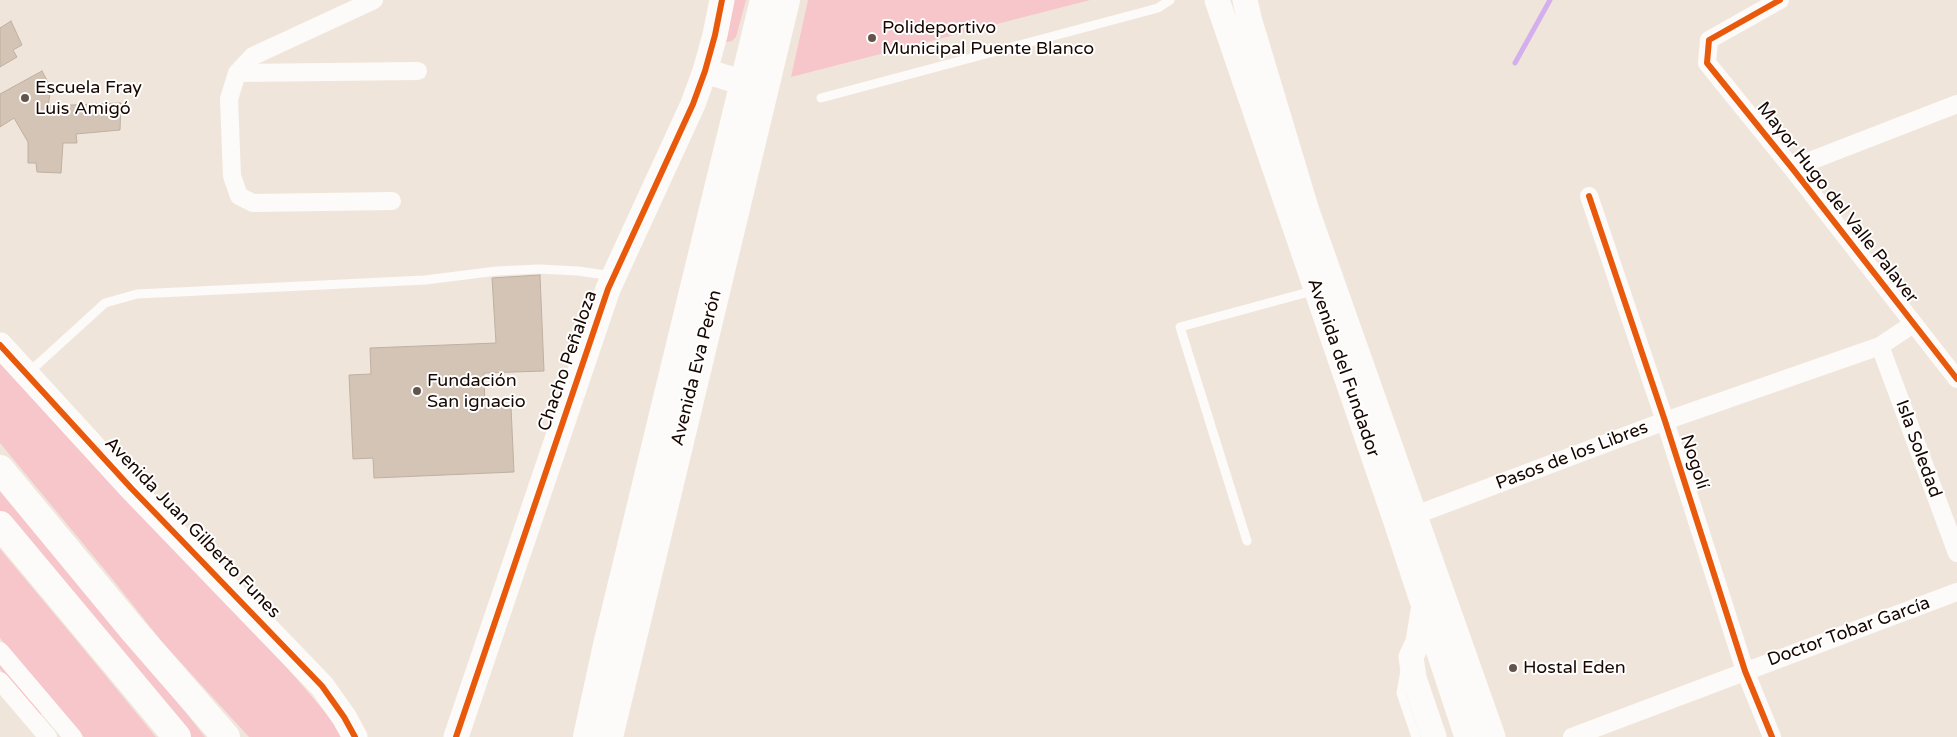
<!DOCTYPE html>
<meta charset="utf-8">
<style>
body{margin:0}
canvas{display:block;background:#f0e5da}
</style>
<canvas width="1957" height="737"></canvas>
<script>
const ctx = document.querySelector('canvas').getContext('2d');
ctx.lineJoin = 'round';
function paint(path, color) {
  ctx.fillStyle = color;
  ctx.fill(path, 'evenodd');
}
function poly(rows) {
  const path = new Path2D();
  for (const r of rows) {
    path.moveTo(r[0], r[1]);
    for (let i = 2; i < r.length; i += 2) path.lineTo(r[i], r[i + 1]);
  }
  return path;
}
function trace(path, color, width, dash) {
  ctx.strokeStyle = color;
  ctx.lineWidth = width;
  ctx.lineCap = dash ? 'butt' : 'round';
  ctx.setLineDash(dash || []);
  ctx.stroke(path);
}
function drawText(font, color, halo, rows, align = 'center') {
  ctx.font = font + ' "Varela Round",sans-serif';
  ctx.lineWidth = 4;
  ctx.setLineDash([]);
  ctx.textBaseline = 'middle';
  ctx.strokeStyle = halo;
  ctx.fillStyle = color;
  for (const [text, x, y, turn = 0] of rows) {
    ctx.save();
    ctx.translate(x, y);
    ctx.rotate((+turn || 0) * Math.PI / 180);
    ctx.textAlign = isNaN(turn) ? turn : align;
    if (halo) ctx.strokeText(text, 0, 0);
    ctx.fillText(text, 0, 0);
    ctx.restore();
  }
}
paint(poly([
 [729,0,746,0,736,37,732,41,727,42,723,40],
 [808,0,1090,0,791,77],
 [0,353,271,649,325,712,343,737,249,737,163,643,114,581,0,443],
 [0,484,135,648,205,737,188,737,0,511],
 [0,549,82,647,156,737,84,737,0,638],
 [0,663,42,713,39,716,0,669]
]), '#f6c6ca');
trace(poly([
 [1515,63,1550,0]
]), '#d4afed', 5);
const building = poly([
 [11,21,22,45,13,50,17,57,0,67,0,28,11,21],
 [42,71,51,88,48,106,121,103,120,130,76,134,77,143,63,143,61,173,37,172,36,163,28,163,28,142,14,118,0,127,0,94,42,71],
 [540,275,544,371,484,373,485,409,511,407,514,472,374,478,373,458,353,459,349,375,371,374,370,348,496,343,492,278,540,275]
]);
paint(building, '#d3c4b5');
trace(building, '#beb0a2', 1);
trace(poly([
 [821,98,1158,8,1170,0],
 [27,374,105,303,137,294,425,280,497,271,539,269,578,271,612,276],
 [1247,541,1180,327,1316,290],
 [1405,671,1401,693,1416,737]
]), '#fdfbf9', 9);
trace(poly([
 [374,0,253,56,237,73,229,99,232,176,239,196,253,203,392,201],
 [1780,0,1709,40,1707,63,1792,168,1957,379],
 [237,73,418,71],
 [1792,168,1957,104],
 [1589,196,1665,421,1745,671,1772,737],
 [1880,346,1957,553],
 [1405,519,1665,421,1880,346,1913,324],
 [0,651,73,737],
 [0,681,48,737],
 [1572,737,1957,592]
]), '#fdfbf9', 18);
trace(poly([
 [1217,0,1396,522,1467,737],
 [1245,0,1249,18,1307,211,1493,737],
 [705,71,744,83],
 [0,345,131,488,322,686,344,717,355,737],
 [1423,611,1418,642,1411,657,1414,678,1434,737],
 [456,737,608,289,693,104,705,71,715,35,722,0]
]), '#fdfbf9', 25);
trace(poly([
 [587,737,607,645,764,0],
 [609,737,786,0]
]), '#fdfbf9', 28);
trace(poly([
 [0,469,133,630,226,737],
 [0,525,177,737]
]), '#fdfbf9', 28);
trace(poly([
 [1780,0,1709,40,1707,63,1792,168,1957,379],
 [1589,196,1665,421,1745,671,1772,737],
 [0,345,131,488,322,686,344,717,355,737],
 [456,737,608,289,693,104,705,71,715,35,722,0]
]), '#e8590c', 6);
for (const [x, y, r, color] of [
 [872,38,5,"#64554c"],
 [25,98,5,"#64554c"],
 [417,391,5,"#64554c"],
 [1513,668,5,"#64554c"]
]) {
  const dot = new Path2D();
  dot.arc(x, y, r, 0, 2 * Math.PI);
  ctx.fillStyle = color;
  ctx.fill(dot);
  trace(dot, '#fff', 2);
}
drawText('18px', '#180700', '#fff', [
 ["Polideportivo",882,28],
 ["Municipal Puente Blanco",882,49],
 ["Escuela Fray",35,88],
 ["Luis Amigó",35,109],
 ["Fundación",427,381],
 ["San ignacio",427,402],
 ["Hostal Eden",1523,668]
], 'left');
drawText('18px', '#180700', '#fff', [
 ["Mayor Hugo del Valle Palaver",1837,203,52],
 ["Chacho Peñaloza",568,361,-71],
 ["Avenida Eva Perón",697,368,-76],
 ["Avenida del Fundador",1343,368,71],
 ["Isla Soledad",1918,449,70],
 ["Pasos de los Libres",1572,456,-21],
 ["Nogolí",1694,462,72],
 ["Avenida Juan Gilberto Funes",192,528,46],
 ["Doctor Tobar García",1849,632,-20]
]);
</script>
